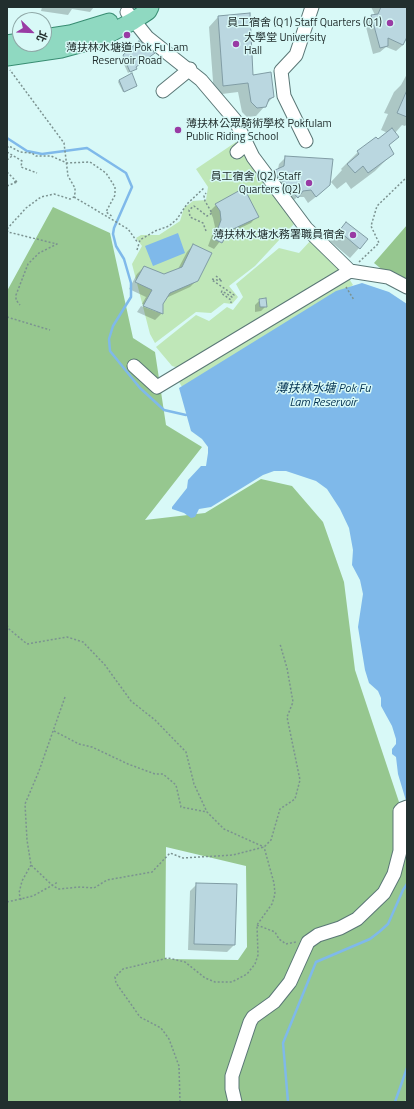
<!DOCTYPE html>
<meta charset="utf-8">
<style>
body{margin:0}
#map{position:relative;width:414px;height:1109px;overflow:hidden;background:#d8f9f7;font-family:"Titillium Web","Noto Sans TC",sans-serif}
canvas{display:block}
.frame{position:absolute;inset:0;border:8px solid #222f2e;pointer-events:none}
.north{position:absolute;left:12px;top:12px;width:40px;height:40px;box-sizing:border-box;background:#d8f9f7;border:1px solid #8fa8a7;border-radius:50%;rotate:113deg;font-size:11px;font-weight:700;line-height:16px;text-align:center;color:#222f2e}
.north::after{content:'';display:block;margin:auto;width:14px;height:18px;background:#993ba4;clip-path:polygon(50% 0,100% 100%,50% 72%,0 100%)}
</style>
<div id="map">
<canvas width="414" height="1109"></canvas>
<div class="frame"></div>
<div class="north">北</div>
</div>
<script>
const ctx = document.querySelector('canvas').getContext('2d');
ctx.lineJoin = 'round';
function paint(path, color) {
  ctx.fillStyle = color;
  ctx.fill(path, 'evenodd');
}
function poly(rows) {
  const path = new Path2D();
  for (const r of rows) {
    path.moveTo(r[0], r[1]);
    for (let i = 2; i < r.length; i += 2) path.lineTo(r[i], r[i + 1]);
  }
  return path;
}
function trace(path, color, width, dash) {
  ctx.strokeStyle = color;
  ctx.lineWidth = width;
  ctx.lineCap = dash ? 'butt' : 'round';
  ctx.setLineDash(dash || []);
  ctx.stroke(path);
}
function drawText(font, color, halo, rows, align = 'center') {
  ctx.font = font + ' "Titillium Web","Noto Sans TC",sans-serif';
  ctx.lineWidth = 3;
  ctx.setLineDash([]);
  ctx.textBaseline = 'middle';
  ctx.strokeStyle = halo;
  ctx.fillStyle = color;
  for (const [text, x, y, turn = 0] of rows) {
    ctx.save();
    ctx.translate(x, y);
    ctx.rotate((+turn || 0) * Math.PI / 180);
    ctx.textAlign = isNaN(turn) ? turn : align;
    if (halo) ctx.strokeText(text, 0, 0);
    ctx.fillText(text, 0, 0);
    ctx.restore();
  }
}
paint(poly([
 [236,142,294,224,255,266,229,286,238,297,232,304,224,303,211,313,196,312,155,343,150,334,132,264,142,246,136,238,141,235,159,235,180,221,184,208,193,201,206,200,208,187,196,169],
 [312,239,341,270,328,276,179,368,172,366,156,347,196,315,209,321,227,307,233,310,243,297,236,284,279,248,299,253],
 [348,277,353,285,184,390,179,382]
]), '#bfe7b8');
paint(poly([
 [53,207,110,233,133,338,155,352,166,425,202,447,145,520,205,513,261,479,292,486,323,522,344,582,355,670,407,826,407,1098,405,1102,7,1102,7,291],
 [166,847,246,866,247,947,238,960,165,959],
 [407,225,407,290,374,263]
]), '#96c78f');
paint(poly([
 [178,233,185,253,153,266,145,246],
 [362,283,389,292,407,304,407,804,398,774,396,757,392,754,392,749,396,744,396,739,392,726,381,706,381,698,378,691,369,683,365,670,358,627,363,594,360,580,352,565,353,550,349,528,340,509,327,489,316,481,286,471,274,471,263,475,211,507,199,509,195,517,191,518,184,513,172,509,172,507,187,488,188,480,201,466,206,466,208,453,208,447,202,439,191,431,179,388,336,291]
]), '#7fb9ea');
paint(poly([
 [42,7,94,7,90,12,72,9,68,15,41,11],
 [371,7,407,7,407,34,403,45,396,51,386,47,380,52,373,54,365,23,375,15],
 [218,17,252,76,273,97,256,116,247,117,242,112,238,92,214,95,209,27],
 [139,42,136,68,128,73,121,58],
 [407,74,407,124,405,126,402,125,395,133,398,137,388,146,392,154,375,171,351,189,346,182,337,189,331,182,342,170,341,169,358,152,388,133,381,130,388,114,384,113,394,92,401,85],
 [119,80,134,87,123,92,118,82],
 [286,157,322,192,308,203,304,197,297,197,291,203,267,178,278,169,279,164],
 [216,205,257,216,251,223,225,235,214,249,208,246,215,227,213,218,210,211],
 [346,223,359,248,350,258,330,241],
 [193,245,197,280,190,287,166,298,162,304,162,313,155,320,137,312,141,306,157,312,157,310,142,304,146,297,129,289,137,274,144,267,164,275,178,269,187,252],
 [260,300,266,306,261,311,255,312,255,305],
 [197,884,236,885,234,945,227,952,188,950,190,891]
]), '#0003');
trace(poly([
 [7,138,27,151,42,154,87,148,126,173,132,187,114,228,113,234,116,246,124,259,131,283,131,297,113,326,109,339,110,351,140,388,164,410,186,415],
 [288,1102,283,1043,316,962,370,939,379,932,388,924,403,890,407,884],
 [395,1102,407,1068]
]), '#7fb9ea', 2.5);
const building = poly([
 [381,7,407,7,407,37,403,45,388,38,388,46,380,48,371,15,378,14,381,7],
 [250,13,253,75,271,72,274,97,269,99,266,107,257,108,251,102,248,83,223,86,218,16,250,13],
 [139,41,155,53,136,67,137,69,130,72,123,55,139,41],
 [132,73,137,86,124,92,119,80,132,73],
 [407,90,407,117,397,113,407,90],
 [392,128,399,137,389,145,394,154,368,173,363,166,355,173,347,164,359,154,357,151,376,137,378,139,392,128],
 [285,156,333,159,330,185,316,197,311,190,303,191,298,198,273,171,284,166,285,156],
 [244,188,259,217,229,231,222,243,214,239,221,220,220,211,215,204,244,188],
 [346,222,368,239,360,249,339,231,346,222],
 [193,244,212,253,198,281,170,293,163,304,163,314,143,306,152,290,135,282,144,266,164,274,182,267,193,244],
 [266,298,267,307,260,307,259,299,266,298],
 [196,883,237,884,235,945,194,944,196,883]
]);
paint(building, '#bad7e0');
trace(building, '#809ca4', 1);
const minor = poly([
 [127,12,147,37,201,80,235,120,253,157,306,228,350,271,388,277,407,287],
 [163,91,190,69],
 [306,141,284,96,281,71,296,55,312,7],
 [237,152,246,144],
 [134,366,157,387,350,271],
 [235,1102,232,1089,232,1076,250,1022,253,1017,274,1002,290,982,308,942,318,935,340,928,357,919,384,893,394,874,400,851,400,811,402,809,407,807]
]);
const major = poly([
 [44,38,70,34,109,22],
 [7,44,20,42],
 [7,57,61,49,94,40,107,35,133,21,148,11,150,7]
]);
trace(minor, '#5a7776', 15);
trace(major, '#388d72', 19);
trace(poly([
 [7,148,9,146,20,152,32,153,36,156,51,156,67,163,90,162,106,173,115,187,115,195,106,212,113,217],
 [7,152,22,161,21,167,37,173],
 [7,160,12,156],
 [7,172,17,182],
 [7,186,17,182,14,182],
 [74,197,128,229,138,243],
 [7,229,26,208,41,197,54,194,70,199,74,197,75,193,75,188,68,176,64,143,10,70],
 [7,230,8,232,57,244,39,253,28,264,16,295,16,300,20,305],
 [206,231,203,223,190,217,189,210,194,206,207,216,212,213,205,201,204,196,206,193],
 [137,250,140,240,155,231,169,226,177,219,187,204,204,188],
 [359,262,379,243,371,226,377,206,407,177],
 [216,276,222,281,212,279,212,280,234,295,232,297,222,291,221,293,231,300,231,303],
 [346,287,354,300],
 [7,317,50,330],
 [7,625,9,629,27,644,67,637,83,642,105,665,131,701,155,720,186,752,194,784,207,812,224,829,264,847],
 [65,697,39,771,25,804,27,840,31,865,53,886,59,889,80,887,94,888,107,880,152,872,170,853,183,858,233,855,264,847,271,840,280,809,295,799,300,780,287,717,293,702,287,668,280,644],
 [54,731,79,744,92,747,128,764,155,774,163,774,176,785,181,807,207,812],
 [21,900,19,893,22,881,31,865],
 [7,902,33,896,58,882],
 [257,925,275,932,279,939,286,944,296,942],
 [180,1102,179,1066,169,1039,161,1028,140,1017,116,983,115,977,123,969,168,958,185,962,205,978,215,982,232,982,247,974,255,964,258,955,257,925,272,904,275,894,274,883,264,847]
]), '#7b9290', 1.5, [2, 2]);
trace(minor, '#fff', 13);
trace(major, '#8fd9c1', 17);
for (const [x, y, r, color] of [
 [390,23,4,"#993ba4"],
 [127,35,4,"#993ba4"],
 [236,44,4,"#993ba4"],
 [178,130,4,"#993ba4"],
 [309,183,4,"#993ba4"],
 [353,235,4,"#993ba4"]
]) {
  const dot = new Path2D();
  dot.arc(x, y, r, 0, 2 * Math.PI);
  ctx.fillStyle = color;
  ctx.fill(dot);
  trace(dot, '#d8f9f7', 1.5);
}
drawText('11px', '#222f2e', '#d8f9f7', [
 ["員工宿舍 (Q1) Staff Quarters (Q1)",382,23],
 ["大學堂 University",244,38,"left"],
 ["Hall",244,51,"left"],
 ["薄扶林水塘道 Pok Fu Lam",127,48,"center"],
 ["Reservoir Road",127,61,"center"],
 ["薄扶林公眾騎術學校 Pokfulam",186,124,"left"],
 ["Public Riding School",186,137,"left"],
 ["員工宿舍 (Q2) Staff",301,177],
 ["Quarters (Q2)",301,190],
 ["薄扶林水塘水務署職員宿舍",345,235]
], 'right');
drawText('italic 12px', '#033151', '#d8f9f7', [
 ["薄扶林水塘 Pok Fu",323,389],
 ["Lam Reservoir",323,403]
]);
</script>
